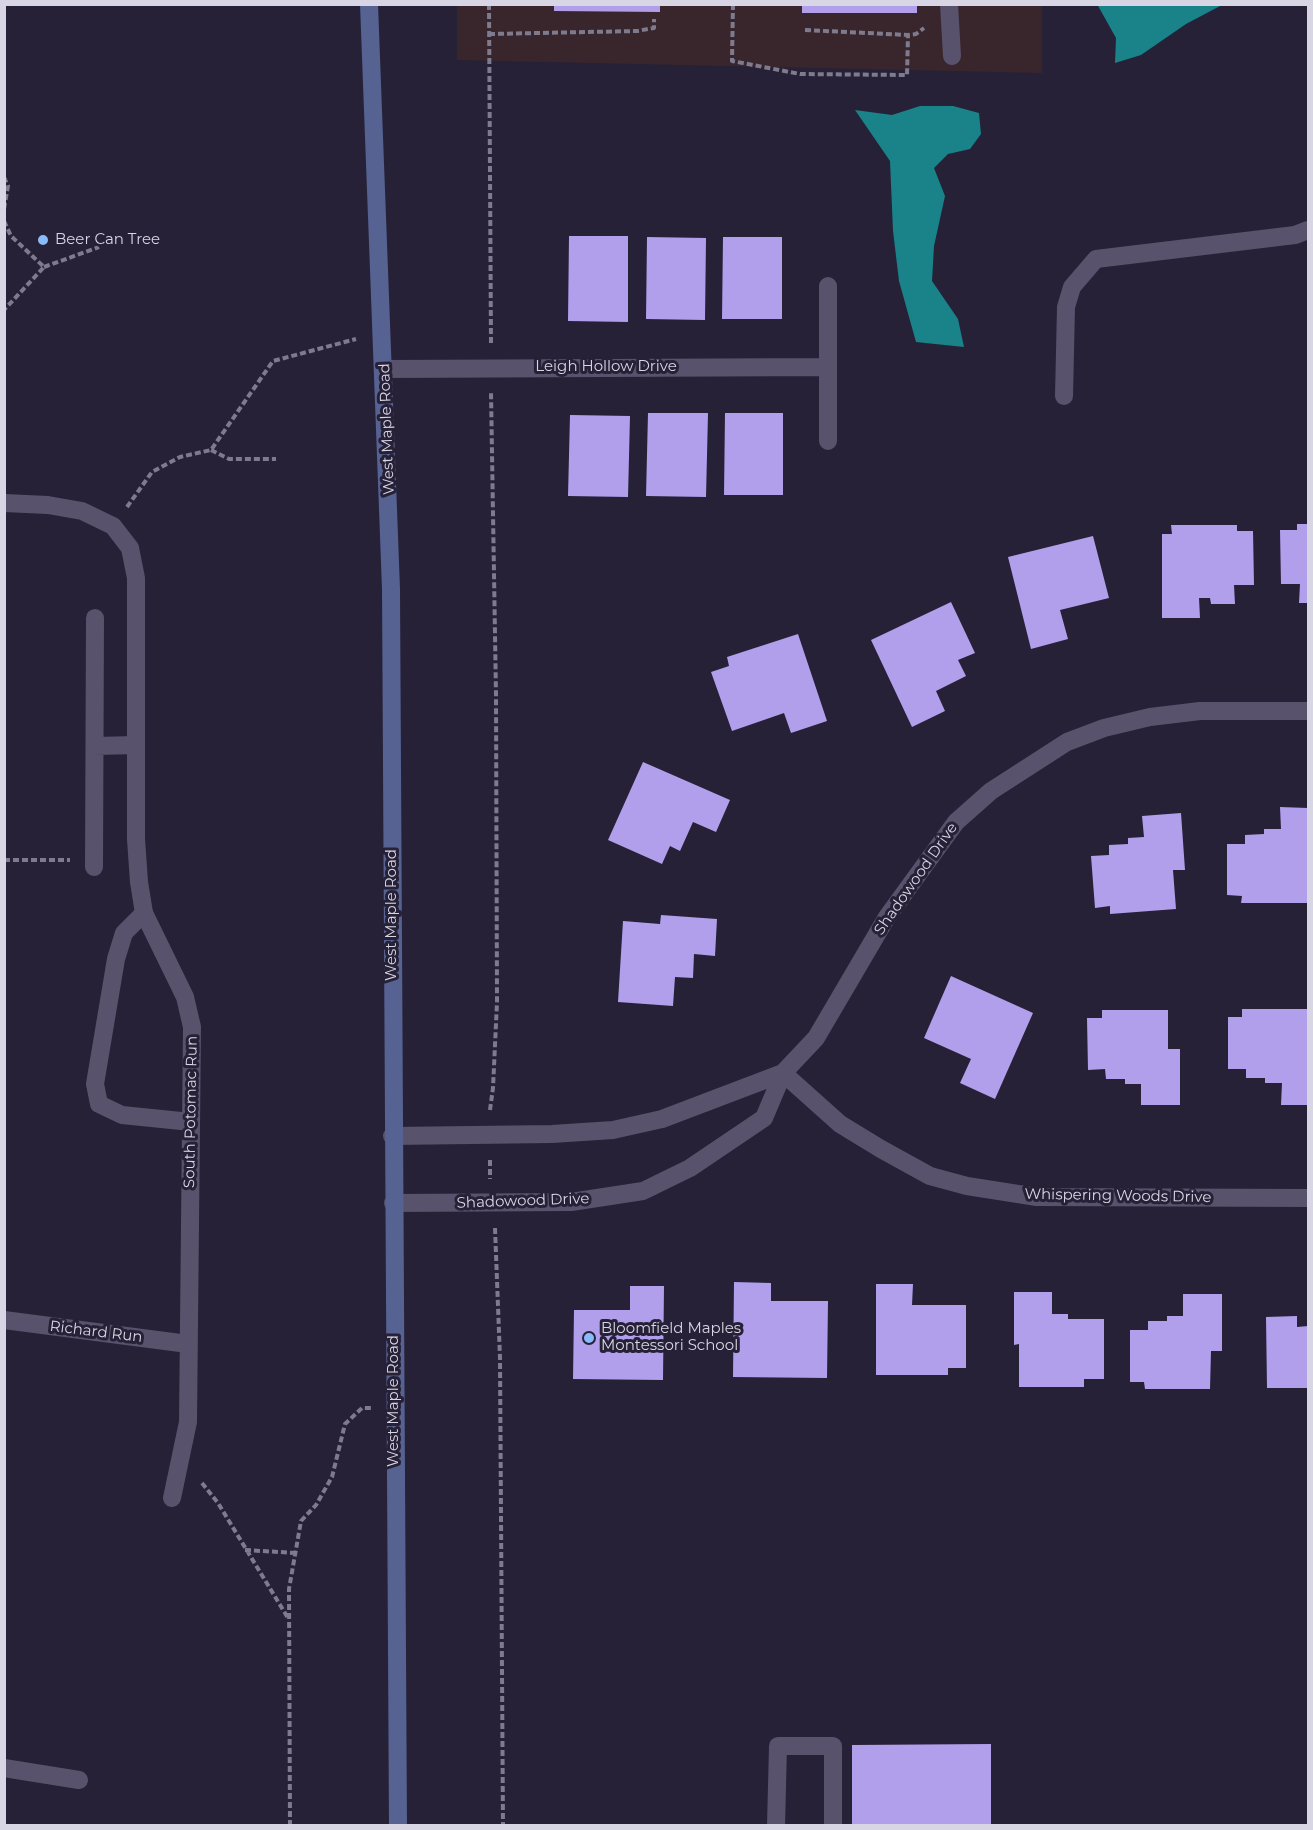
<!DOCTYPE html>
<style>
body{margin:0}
#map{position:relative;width:1313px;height:1830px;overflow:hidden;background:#262137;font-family:Montserrat,sans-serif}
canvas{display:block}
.frame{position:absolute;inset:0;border:6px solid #d8d5e4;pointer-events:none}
</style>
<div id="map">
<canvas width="1313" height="1830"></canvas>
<div class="frame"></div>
</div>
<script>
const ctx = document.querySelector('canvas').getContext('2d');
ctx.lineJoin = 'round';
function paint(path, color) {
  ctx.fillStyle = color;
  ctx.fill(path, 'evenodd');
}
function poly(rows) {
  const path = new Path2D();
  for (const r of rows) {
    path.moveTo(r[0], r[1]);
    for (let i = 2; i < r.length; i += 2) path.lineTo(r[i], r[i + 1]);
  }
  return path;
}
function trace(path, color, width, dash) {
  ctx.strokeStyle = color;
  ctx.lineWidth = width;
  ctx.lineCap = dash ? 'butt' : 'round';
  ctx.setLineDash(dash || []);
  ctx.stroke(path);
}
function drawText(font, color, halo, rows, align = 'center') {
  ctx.font = font + ' Montserrat,sans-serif';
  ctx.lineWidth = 6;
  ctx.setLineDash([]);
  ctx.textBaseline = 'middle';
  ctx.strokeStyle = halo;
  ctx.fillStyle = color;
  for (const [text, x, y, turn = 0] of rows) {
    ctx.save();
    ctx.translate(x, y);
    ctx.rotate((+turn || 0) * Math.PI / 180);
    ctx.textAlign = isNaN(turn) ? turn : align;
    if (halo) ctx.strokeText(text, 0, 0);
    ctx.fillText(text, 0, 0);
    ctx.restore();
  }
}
paint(poly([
 [457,5,1042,5,1042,73,457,60]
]), '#39262d');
paint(poly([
 [1097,4,1222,4,1222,5,1186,24,1141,55,1115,63,1116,38],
 [920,106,953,106,979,113,981,134,970,149,948,154,934,168,945,196,934,246,932,281,958,319,964,347,916,342,899,281,893,231,890,161,855,110,892,115]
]), '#198389');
paint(poly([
 [554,4,660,4,660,12,554,11],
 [802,4,917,4,917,13,802,13],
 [569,236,628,236,628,322,568,321],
 [647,237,706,238,705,320,646,319],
 [723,237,782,237,782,319,722,319],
 [648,413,708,413,706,497,646,496],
 [725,413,783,413,783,495,724,495],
 [570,415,630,416,628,497,568,496],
 [1297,524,1308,524,1308,603,1299,603,1300,584,1281,584,1280,530,1297,530],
 [1171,525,1237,525,1237,531,1253,531,1254,585,1234,585,1235,604,1211,604,1210,598,1199,598,1200,618,1162,618,1162,534,1172,534],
 [1093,536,1109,598,1060,610,1068,639,1031,649,1008,557],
 [951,602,975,653,958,660,966,676,936,691,945,711,912,727,871,640],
 [798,634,827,721,791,733,784,713,732,731,711,672,729,666,727,657],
 [643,762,730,800,716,832,693,822,680,851,670,846,662,864,608,840],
 [1280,807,1308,808,1308,903,1241,903,1242,896,1227,895,1227,844,1245,844,1245,835,1264,834,1264,829,1281,829],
 [1181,813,1185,870,1173,870,1176,909,1110,914,1110,906,1095,908,1091,856,1109,855,1109,845,1128,844,1128,838,1144,837,1142,816],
 [661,915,717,919,715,956,694,954,693,978,675,977,673,1006,618,1002,623,921,660,924],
 [951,976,1033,1013,995,1099,960,1083,971,1059,924,1038],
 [1242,1009,1308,1009,1308,1105,1281,1105,1282,1083,1265,1083,1265,1078,1246,1078,1246,1069,1228,1069,1228,1017,1242,1017],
 [1102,1010,1168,1010,1168,1049,1180,1049,1180,1105,1141,1105,1141,1084,1125,1084,1125,1079,1106,1079,1105,1069,1088,1070,1087,1018,1102,1018],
 [734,1282,771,1283,771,1301,828,1301,827,1378,733,1377],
 [876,1284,913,1284,912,1305,966,1305,966,1368,948,1368,948,1375,876,1375],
 [630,1286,664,1286,663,1380,573,1379,574,1310,630,1310],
 [1014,1292,1052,1292,1052,1314,1068,1314,1068,1319,1104,1319,1104,1379,1084,1379,1084,1387,1019,1387,1019,1344,1014,1345],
 [1183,1294,1222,1294,1222,1351,1211,1351,1210,1389,1145,1389,1144,1382,1130,1382,1130,1330,1148,1330,1148,1321,1167,1321,1167,1316,1183,1316],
 [1297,1316,1297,1327,1308,1326,1308,1388,1267,1388,1266,1317],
 [991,1744,991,1826,852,1826,852,1745]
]), '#b19fec');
trace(poly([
 [489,4,491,343],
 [733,4,732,61,800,74,907,75,908,35],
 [805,30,908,35,916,34,924,28],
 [489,34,637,31,654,28,654,19],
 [4,177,8,186,4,209],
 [4,221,11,236,44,267,4,310],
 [44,267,99,247],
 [211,450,229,459,276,459],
 [127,507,152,472,180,457,211,450,273,361,356,339],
 [4,860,70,860],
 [490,1110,493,1088,497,1002,496,695,491,392],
 [490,1160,490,1179],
 [495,1228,500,1358,503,1826],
 [202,1483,218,1503,288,1618],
 [245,1550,296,1553],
 [290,1826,289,1589,301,1521,316,1505,332,1477,345,1424,362,1408,371,1408]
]), '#7f7b8e', 4, [6, 3]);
trace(poly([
 [949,4,952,56],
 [95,746,136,745],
 [94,867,95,618],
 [144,913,124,933,116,959,95,1084,99,1104,122,1115,191,1122],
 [4,1768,79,1780],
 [776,1826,778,1746,833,1746,833,1826]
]), '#58526c', 18);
trace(poly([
 [385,369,828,367],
 [1064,396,1066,307,1072,287,1096,259,1295,235,1308,230],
 [828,441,828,286],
 [4,503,48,505,82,511,113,526,130,548,136,578,136,839,139,882,144,913,185,997,192,1027,188,1422,172,1498],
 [783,1073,840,1124,881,1149,930,1176,967,1186,1037,1197,1308,1198],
 [392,1136,552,1134,613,1130,662,1119,783,1073],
 [393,1203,571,1202,643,1191,690,1168,764,1118,783,1073,816,1038,887,917,956,822,991,791,1067,742,1104,728,1150,717,1200,711,1308,711],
 [4,1320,188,1344]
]), '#58526c', 18);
trace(poly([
 [369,4,391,589,398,1826]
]), '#566291', 18);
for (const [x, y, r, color] of [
 [43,240,6,"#89bafc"],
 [589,1338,6,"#89bafc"]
]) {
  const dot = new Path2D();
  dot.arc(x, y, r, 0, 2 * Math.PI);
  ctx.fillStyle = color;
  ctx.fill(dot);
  trace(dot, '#262137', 2);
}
drawText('15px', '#d8d5e4', '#262137', [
 ["Beer Can Tree",55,240],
 ["Bloomfield Maples",601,1329],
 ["Montessori School",601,1346]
], 'left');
drawText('15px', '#d8d5e4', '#262137', [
 ["Leigh Hollow Drive",606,367],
 ["West Maple Road",387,429,-92],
 ["Shadowood Drive",916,879,-55],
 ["West Maple Road",392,915,-90],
 ["South Potomac Run",191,1112,-89],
 ["Whispering Woods Drive",1118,1196,1],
 ["Shadowood Drive",523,1201,-2],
 ["Richard Run",96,1332,7],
 ["West Maple Road",394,1401,-90]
]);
</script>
